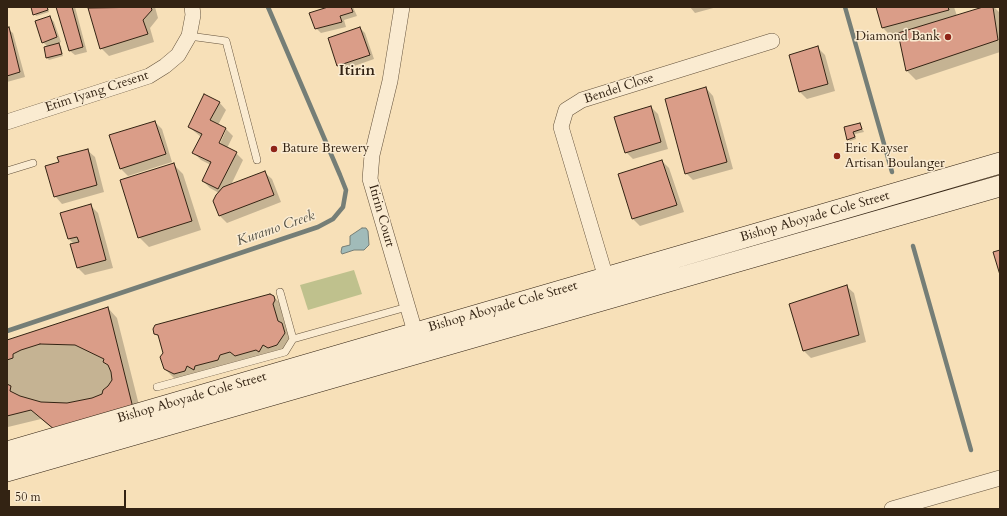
<!DOCTYPE html>
<style>
body{margin:0}
#map{position:relative;width:1007px;height:516px;overflow:hidden;background:#f7e0b8;font-family:Cardo,serif}
canvas{display:block}
.frame{position:absolute;inset:0;border:8px solid #332313;pointer-events:none}
.scale{position:absolute;left:8px;top:490px;width:118px;height:18px;box-sizing:border-box;border:2px solid #332313;border-top:0;padding-left:5px;font-size:12px;line-height:14px;white-space:nowrap;color:#332313;-webkit-text-stroke:3px #faebd1;paint-order:stroke}
</style>
<div id="map">
<canvas width="1007" height="516"></canvas>
<div class="frame"></div>
<div class="scale">50 m</div>
</div>
<script>
const ctx = document.querySelector('canvas').getContext('2d');
ctx.lineJoin = 'round';
function paint(path, color) {
  ctx.fillStyle = color;
  ctx.fill(path, 'evenodd');
}
function poly(rows) {
  const path = new Path2D();
  for (const r of rows) {
    path.moveTo(r[0], r[1]);
    for (let i = 2; i < r.length; i += 2) path.lineTo(r[i], r[i + 1]);
  }
  return path;
}
function trace(path, color, width, dash) {
  ctx.strokeStyle = color;
  ctx.lineWidth = width;
  ctx.lineCap = dash ? 'butt' : 'round';
  ctx.setLineDash(dash || []);
  ctx.stroke(path);
}
function drawText(font, color, halo, rows, align = 'center') {
  ctx.font = font + ' Cardo,serif';
  ctx.lineWidth = 3;
  ctx.setLineDash([]);
  ctx.textBaseline = 'middle';
  ctx.strokeStyle = halo;
  ctx.fillStyle = color;
  for (const [text, x, y, turn = 0] of rows) {
    ctx.save();
    ctx.translate(x, y);
    ctx.rotate((+turn || 0) * Math.PI / 180);
    ctx.textAlign = isNaN(turn) ? turn : align;
    if (halo) ctx.strokeText(text, 0, 0);
    ctx.fillText(text, 0, 0);
    ctx.restore();
  }
}
paint(poly([
 [354,270,362,294,308,310,300,285]
]), '#bfc18d');
const water = poly([
 [362,228,366,228,368,231,369,245,364,250,354,250,342,254,341,252,342,247,350,245,350,236,362,228]
]);
paint(water, '#a1bbb9');
trace(water, '#757e77', 1);
paint(poly([
 [32,7,48,7,49,12,36,16],
 [57,7,75,7,87,52,75,55,70,51],
 [93,7,155,7,158,18,150,28,154,42,109,56,101,48,89,8],
 [331,7,353,7,357,16,344,20,346,27,321,33,316,28],
 [690,7,717,7,695,13],
 [877,7,954,7,957,16,987,7,994,7,1000,13,1000,52,916,80,907,71,899,36,892,37,883,28],
 [50,17,54,22,61,42,58,43,61,46,63,56,49,60,47,58,48,47,43,42],
 [360,28,365,33,374,59,343,70,338,65],
 [7,29,13,33,25,77,7,82],
 [817,47,825,55,835,91,807,99,800,92],
 [706,88,713,96,733,169,693,180,686,173],
 [219,102,226,110,218,125,226,129,233,136,227,148,236,153,243,160,231,185,264,172,272,179,281,202,227,223,220,216,219,193,210,188,203,181,211,165,201,160,194,153,201,137,189,127],
 [224,130,226,130,218,148,216,147],
 [651,107,658,114,668,149,633,159,626,152],
 [155,122,162,129,172,162,128,176,120,168],
 [860,124,864,132,855,134,856,139,850,141,845,128],
 [87,150,95,157,104,192,62,204,55,196,60,163],
 [662,161,669,168,684,212,640,226,633,219,619,175],
 [173,164,183,174,201,230,149,247,139,237],
 [90,205,98,213,113,268,85,275,78,268,72,245,74,244,69,239],
 [846,286,854,293,866,342,811,358,804,351,790,304],
 [273,296,283,306,284,310,282,314,286,328,291,334,287,355,272,354,268,361,266,359,205,376,203,378,197,375,184,383,174,378,164,368,164,354,160,338,155,333],
 [108,308,117,318,142,417,65,439,41,419,8,427,7,341]
]), '#0003');
trace(poly([
 [845,7,892,172],
 [913,246,971,450],
 [7,331,318,227,333,219,343,207,346,190,340,175,268,7]
]), '#757e77', 4.5);
const building = poly([
 [31,7,47,7,48,10,33,15,31,7],
 [56,7,72,7,83,47,69,51,56,7],
 [151,7,152,10,143,20,148,34,100,49,88,8,151,7],
 [328,7,351,7,353,12,340,16,342,22,315,29,309,13,328,7],
 [876,7,948,7,949,10,882,28,876,7],
 [983,7,993,7,998,40,906,71,898,33,983,7],
 [50,16,57,37,42,43,35,21,50,16],
 [9,27,20,72,7,76,7,28,9,27],
 [360,27,370,55,337,66,328,38,360,27],
 [59,43,62,54,46,58,44,47,59,43],
 [818,46,828,84,799,92,789,55,818,46],
 [706,87,727,162,685,174,665,99,706,87],
 [204,94,220,102,210,120,226,128,219,143,237,152,218,189,202,181,211,162,192,153,202,134,188,127,204,94],
 [651,106,661,142,625,153,614,117,651,106],
 [155,121,166,154,120,169,109,135,155,121],
 [860,123,862,129,853,132,855,137,847,140,844,127,860,123],
 [88,149,97,185,54,197,45,166,59,162,57,157,88,149],
 [662,160,677,205,632,219,618,174,662,160],
 [174,163,192,221,138,238,120,180,174,163],
 [265,171,274,195,219,216,213,201,216,195,223,187,265,171],
 [91,204,106,260,77,268,70,244,79,242,77,237,68,239,60,213,91,204],
 [1000,250,1000,275,993,252,1000,250],
 [847,285,859,335,803,351,789,304,847,285],
 [270,294,274,296,275,300,273,304,278,321,282,323,285,333,277,345,268,348,263,345,259,352,256,350,235,356,230,352,220,355,218,360,195,366,194,370,187,366,185,371,174,374,164,369,160,357,163,353,158,335,154,334,153,329,155,325,270,294],
 [108,307,133,408,55,430,31,410,7,416,7,340,108,307],
 [40,344,75,345,104,359,103,362,108,365,111,372,112,380,108,386,103,390,102,394,92,398,67,403,41,402,20,396,10,391,11,386,7,384,7,360,13,358,13,354,21,350,40,344]
]);
paint(building, '#da9d88');
trace(building, '#332313', 1);
const lane = poly([
 [189,36,226,41,257,160],
 [7,171,33,163],
 [280,292,293,339],
 [157,387,285,352,293,339,407,307]
]);
const street = poly([
 [402,7,390,81,372,155,370,179,418,342],
 [7,122,149,76,165,66,178,55,189,36,193,15,192,7],
 [606,278,561,127,566,110,582,100,772,41],
 [892,509,1000,478]
]);
const secondary = poly([
 [7,452,1000,163],
 [7,471,1000,186]
]);
trace(lane, '#64523c', 8);
trace(street, '#64523c', 16);
trace(secondary, '#332313', 22);
trace(lane, '#faebd1', 7);
trace(street, '#faebd1', 15);
trace(secondary, '#faebd1', 21);
for (const [x, y, r, color] of [
 [948,37,4,"#8f2418"],
 [274,149,4,"#8f2418"],
 [837,156,4,"#8f2418"]
]) {
  const dot = new Path2D();
  dot.arc(x, y, r, 0, 2 * Math.PI);
  ctx.fillStyle = color;
  ctx.fill(dot);
  trace(dot, '#faebd1', 1.5);
}
drawText('13px', '#332313', '#faebd1', [
 ["Diamond Bank",940,37,"right"],
 ["Bature Brewery",282,149],
 ["Eric Kayser",845,149],
 ["Artisan Boulanger",845,164]
], 'left');
drawText('13px', '#332313', '#faebd1', [
 ["Bendel Close",619,89,-18],
 ["Etim Iyang Cresent",97,92,-18],
 ["Itirin Court",381,216,74],
 ["Bishop Aboyade Cole Street",815,217,-16],
 ["Bishop Aboyade Cole Street",503,307,-16],
 ["Bishop Aboyade Cole Street",192,398,-16]
]);
drawText('italic 14px', '#545145', '#faebd1', [
 ["Kuramo Creek",276,229,-19]
]);
drawText('bold 15px', '#332313', '#faebd1', [
 ["Itirin",357,72]
]);
</script>
